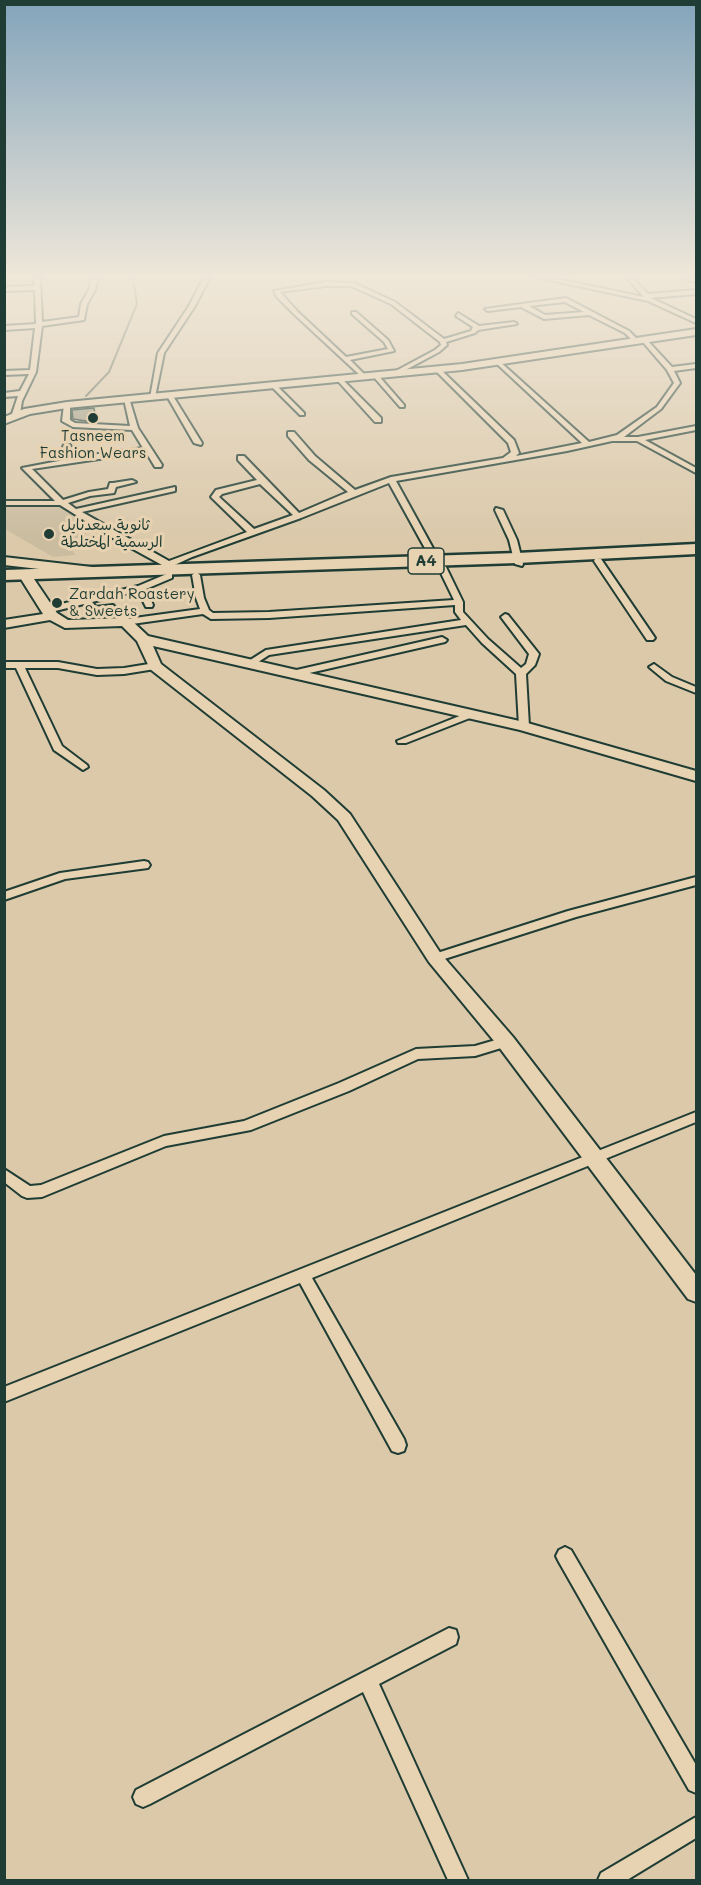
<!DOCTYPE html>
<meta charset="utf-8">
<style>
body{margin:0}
#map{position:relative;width:701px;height:1885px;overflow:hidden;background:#dbc9aa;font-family:Mali,sans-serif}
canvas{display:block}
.frame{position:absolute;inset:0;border:6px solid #1f3d34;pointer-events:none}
</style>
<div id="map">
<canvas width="701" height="1885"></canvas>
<div class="frame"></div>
</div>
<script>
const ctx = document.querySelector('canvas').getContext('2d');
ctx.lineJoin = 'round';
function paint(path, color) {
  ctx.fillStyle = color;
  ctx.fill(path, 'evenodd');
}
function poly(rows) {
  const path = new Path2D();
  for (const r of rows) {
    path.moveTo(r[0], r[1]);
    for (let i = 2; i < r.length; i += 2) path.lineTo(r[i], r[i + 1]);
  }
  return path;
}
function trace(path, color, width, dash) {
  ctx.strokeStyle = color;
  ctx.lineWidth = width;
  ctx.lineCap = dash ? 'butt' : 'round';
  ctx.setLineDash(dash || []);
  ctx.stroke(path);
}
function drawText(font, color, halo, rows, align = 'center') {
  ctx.font = font + ' Mali,"Playpen Sans Arabic",sans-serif';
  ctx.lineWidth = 6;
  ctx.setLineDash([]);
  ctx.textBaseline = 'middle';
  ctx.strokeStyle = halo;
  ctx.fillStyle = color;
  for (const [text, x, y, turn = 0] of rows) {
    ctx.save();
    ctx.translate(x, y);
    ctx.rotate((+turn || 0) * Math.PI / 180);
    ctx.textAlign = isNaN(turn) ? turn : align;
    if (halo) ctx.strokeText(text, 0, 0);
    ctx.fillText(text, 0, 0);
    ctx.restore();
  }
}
paint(poly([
 [5,506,61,507,87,528,85,538,67,538,75,555,53,557,5,529]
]), '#cabc9f');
trace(poly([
 [86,396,109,372,137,304,133,277]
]), '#606d5d', 2);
const building = poly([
 [94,408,96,420,92,422,73,419,72,410,94,408]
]);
paint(building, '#a19e85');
trace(building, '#1f3d34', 1.5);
const street = poly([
 [34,277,40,277,42,322,79,317,81,304,89,290,92,277,98,277,95,290,87,304,84,320,42,326,36,372,22,401,20,414,16,416,12,414,18,396,4,397,4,393,20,391,29,374,4,375,4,371,30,370,35,328,4,330,4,326,36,324,35,290,4,291,4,287,34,286,34,277],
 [204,277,210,277,195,306,164,353,155,397,150,398,158,353,189,306,204,277],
 [535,277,547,277,644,297,626,277,632,277,648,294,696,290,696,294,651,298,696,319,696,323,648,301,535,277],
 [682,277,696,278,696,282,683,278,682,277],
 [326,282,354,283,395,302,444,339,471,331,473,327,456,316,458,313,479,326,514,322,517,324,478,330,475,333,446,342,447,345,439,352,396,375,393,373,394,372,435,350,441,345,440,342,391,304,351,286,326,286,280,292,298,312,346,357,388,349,384,342,352,314,352,312,356,312,388,340,394,351,350,360,366,376,363,378,294,314,277,297,274,291,326,282],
 [566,298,629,331,639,341,634,342,625,333,589,315,544,319,521,307,488,311,485,309,566,298],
 [565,302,584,312,545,315,529,306,565,302],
 [642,339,646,339,672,367,696,364,696,368,674,371,680,383,661,409,624,437,638,437,696,426,696,430,645,440,696,468,696,473,637,441,612,441,567,451,396,481,440,561,439,563,432,561,389,483,301,518,192,557,155,574,151,571,152,569,162,565,111,537,60,505,4,505,4,501,55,501,22,468,69,459,63,447,64,445,70,445,76,457,143,448,132,430,73,427,62,421,64,405,67,403,70,405,70,420,75,423,130,426,124,399,129,398,138,428,162,465,161,467,155,467,146,452,32,469,63,500,89,492,108,489,110,483,113,483,132,480,136,482,116,487,114,493,90,496,68,503,76,509,175,487,175,491,82,512,169,561,247,532,211,497,216,490,257,480,238,460,238,456,244,456,299,513,348,492,309,460,288,436,288,432,294,432,315,456,355,490,391,477,503,458,511,452,508,443,436,371,436,369,440,369,514,440,519,453,516,456,582,443,496,363,495,362,498,360,589,442,617,435,657,407,674,383,667,370,642,341,642,339],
 [260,484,293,515,254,529,219,497,222,494,260,484],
 [373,374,377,374,404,405,404,407,400,407,373,376,373,374],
 [337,378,341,378,381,418,381,422,375,422,337,380,337,378],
 [271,384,275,384,304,413,304,415,300,415,271,386,271,384],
 [168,395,173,396,202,443,201,445,194,443,167,396,168,395],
 [496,508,503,510,517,540,523,564,522,566,515,564,509,540,495,510,496,508],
 [595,559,601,559,655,638,653,640,647,640,594,561,595,559],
 [442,564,446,567,463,602,463,612,488,639,521,668,526,664,529,654,501,617,505,614,508,615,539,654,535,665,526,674,529,726,528,728,520,728,519,726,516,674,482,643,466,625,269,655,252,666,246,666,244,664,266,650,461,620,455,612,455,605,269,618,211,619,203,614,125,625,108,610,91,612,84,604,47,613,43,610,44,608,138,586,169,573,172,574,172,578,146,589,153,605,152,607,146,607,138,591,92,602,96,607,113,605,127,619,200,609,196,598,192,575,196,572,200,575,204,598,209,610,213,613,269,612,454,600,438,567,442,564],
 [442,637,447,640,445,642,292,677,287,674,292,671,442,637],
 [4,662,58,662,97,669,124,668,155,663,160,666,155,669,124,674,97,675,58,668,25,668,62,746,87,765,88,767,83,770,54,750,16,668,4,668,4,662],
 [654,664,672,677,696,687,696,693,666,681,649,667,654,664],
 [472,711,477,714,475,716,406,743,398,743,397,741,472,711],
 [144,861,148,862,150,865,148,868,65,879,4,900,4,892,60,873,144,861],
 [696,877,696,885,576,917,435,962,429,958,431,955,568,911,696,877],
 [506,1037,511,1039,512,1042,511,1045,475,1056,418,1059,349,1091,251,1130,166,1146,42,1197,27,1198,22,1196,4,1182,4,1169,30,1186,41,1185,164,1136,244,1121,339,1083,416,1049,475,1046,506,1037],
 [696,1112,696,1122,312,1278,404,1439,406,1445,404,1451,398,1453,392,1451,300,1283,4,1402,4,1387,696,1112],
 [565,1547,571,1550,696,1765,696,1793,689,1790,559,1562,556,1556,559,1550,565,1547],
 [449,1628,456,1630,458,1637,456,1644,379,1684,468,1880,448,1880,363,1692,150,1804,143,1807,136,1804,133,1797,136,1790,449,1628],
 [696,1817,696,1838,627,1880,598,1880,601,1873,696,1817]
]);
const secondary = poly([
 [696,329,696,335,462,370,67,408,30,414,4,424,4,417,24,409,67,402,462,364,696,329],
 [4,557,92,567,98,571,92,575,4,565,4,557],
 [27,575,32,576,57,613,68,620,125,618,130,619,148,636,524,722,696,771,696,781,520,730,153,646,161,664,324,790,350,814,441,954,513,1037,696,1275,696,1302,688,1299,499,1047,429,962,338,820,312,796,150,669,137,641,122,626,65,628,50,620,4,628,4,620,43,614,21,579,27,575]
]);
const highway = poly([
 [696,544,696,554,517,563,4,580,4,570,517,553,696,544]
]);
trace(street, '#1f3d34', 4);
trace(secondary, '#1f3d34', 4);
trace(highway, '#1f3d34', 5);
paint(street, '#e7d2b1');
paint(secondary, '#e7d2b1');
paint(highway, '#e7d2b1');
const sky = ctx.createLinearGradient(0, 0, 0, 541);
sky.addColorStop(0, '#83a4bb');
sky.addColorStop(0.51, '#efe7d9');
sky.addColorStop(1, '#efe7d900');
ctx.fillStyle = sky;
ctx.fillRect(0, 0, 701, 541);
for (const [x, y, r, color] of [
 [93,418,6,"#1f3d34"],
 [49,534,6,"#1f3d34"],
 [57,603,6,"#1f3d34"]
]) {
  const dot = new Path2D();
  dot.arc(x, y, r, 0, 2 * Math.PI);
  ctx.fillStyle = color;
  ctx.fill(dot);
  trace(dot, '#e7d2b1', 2);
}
drawText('15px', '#1f3d34', '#e7d2b1', [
 ["Tasneem",93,436,"center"],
 ["Fashion Wears",93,453,"center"],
 ["ثانوية سعدنايل",61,525],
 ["الرسمية المختلطة",61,542],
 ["Zardah Roastery",69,594],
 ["& Sweets",69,611]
], 'left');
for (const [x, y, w] of [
 [426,561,36]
]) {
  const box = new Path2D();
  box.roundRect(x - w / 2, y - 13, w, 26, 4.5);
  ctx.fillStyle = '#e7d2b1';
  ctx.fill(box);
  trace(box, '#1f3d34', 1.5);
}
drawText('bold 16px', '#1f3d34', null, [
 ["A4",426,561]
]);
</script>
